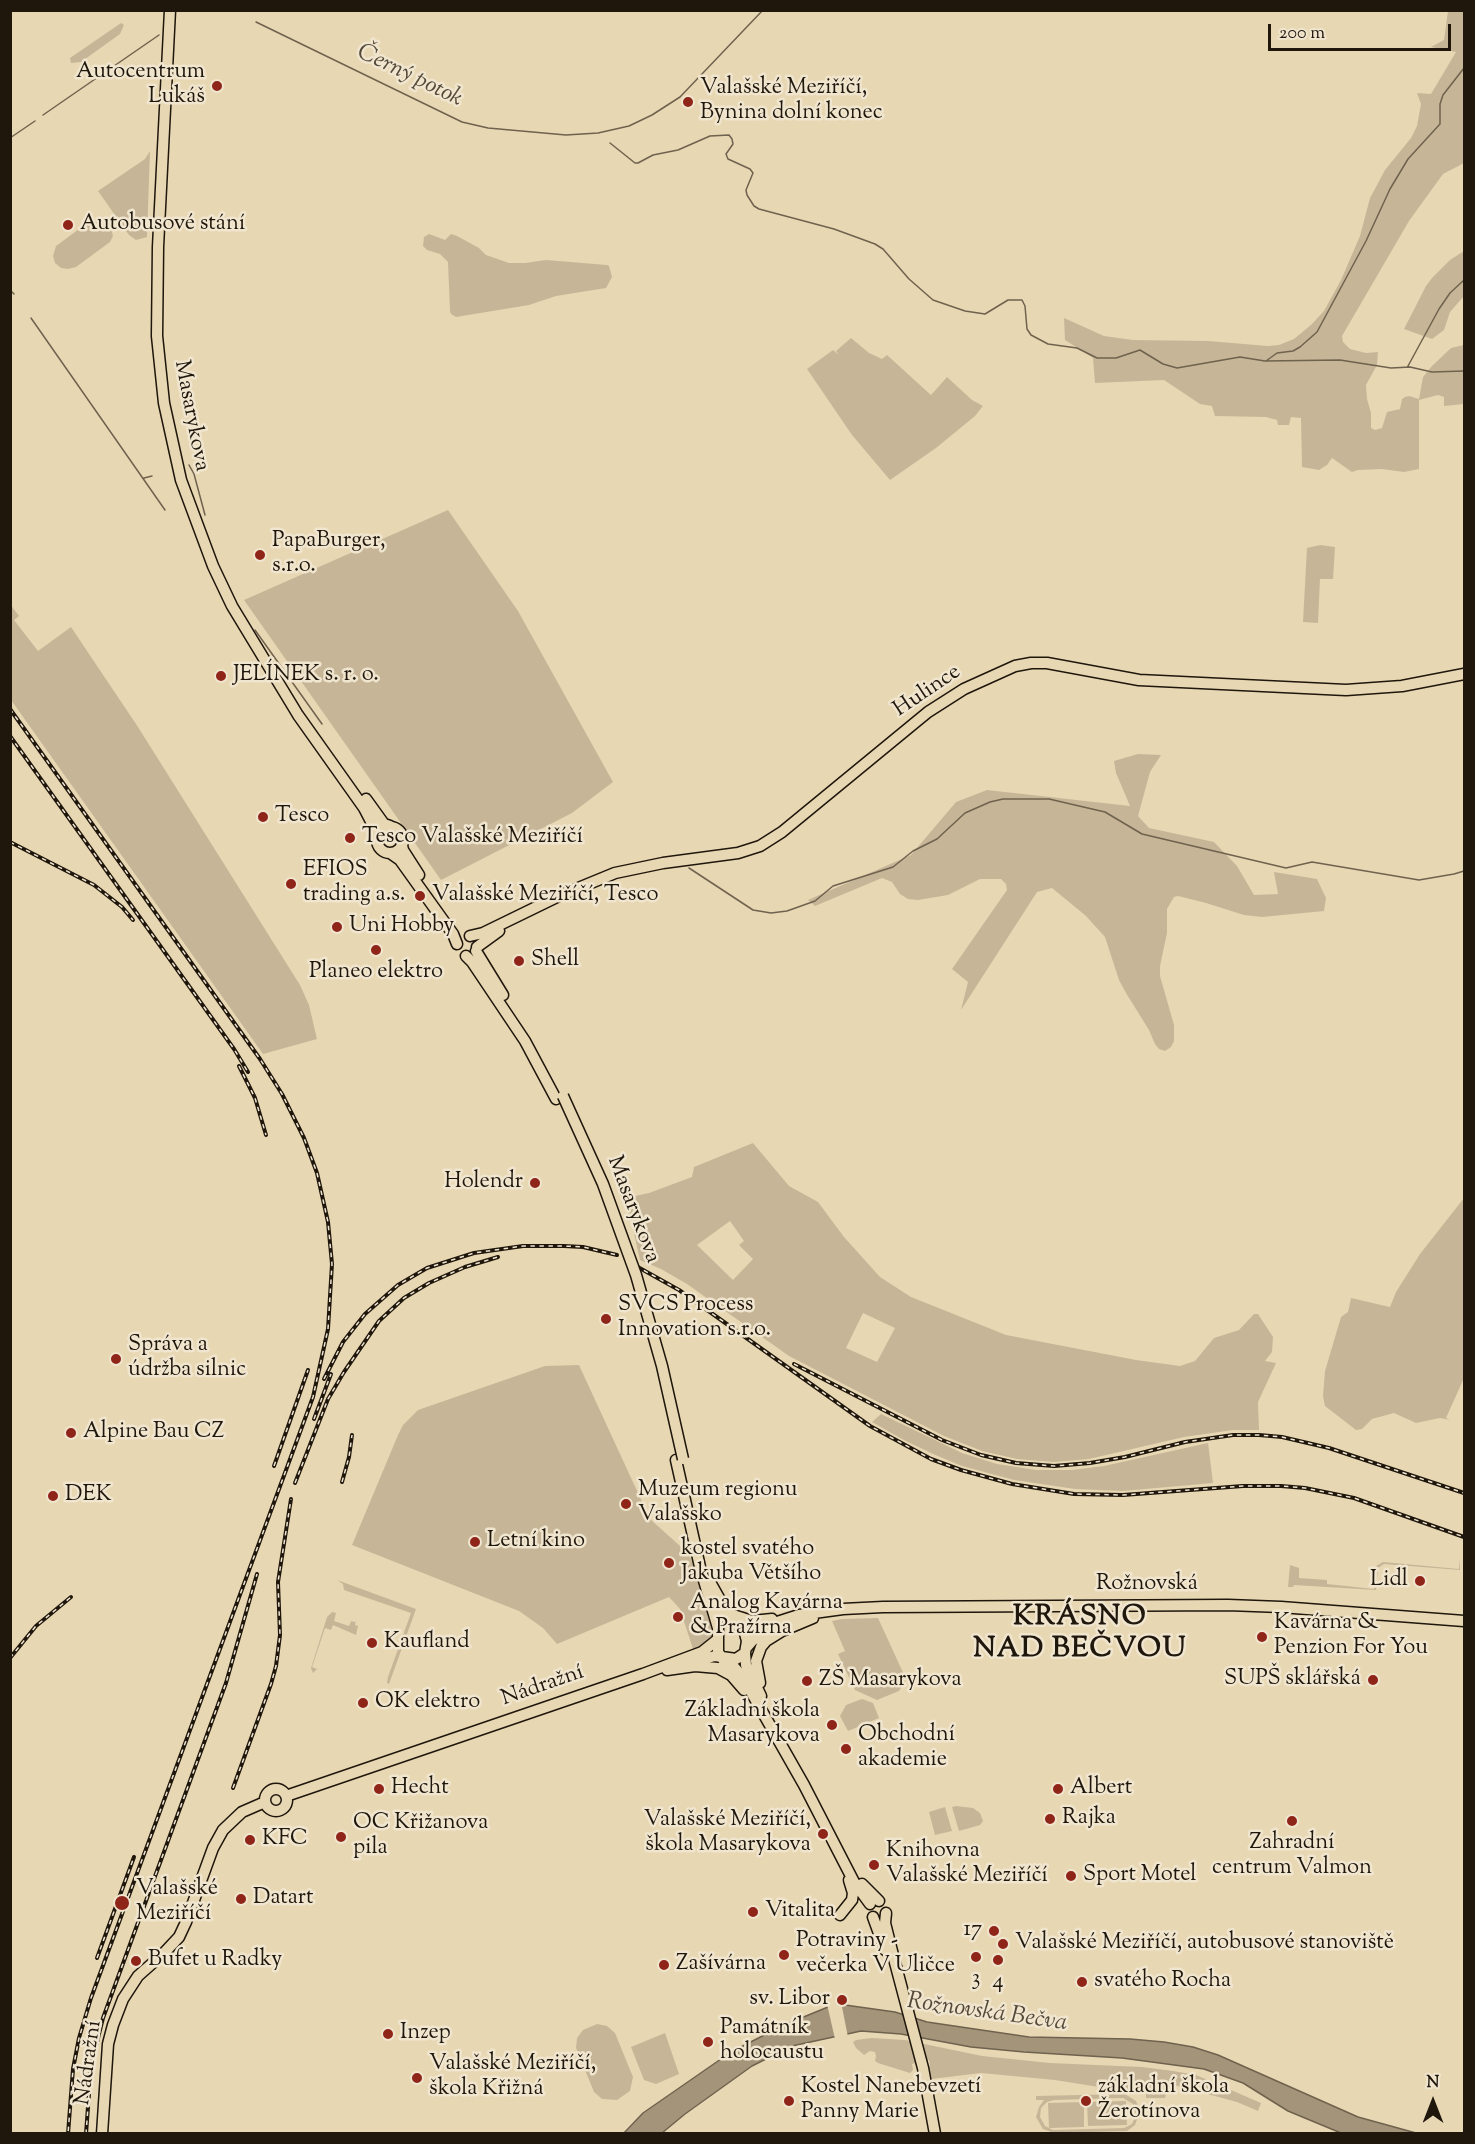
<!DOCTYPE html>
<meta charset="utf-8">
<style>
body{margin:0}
#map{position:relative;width:1475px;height:2144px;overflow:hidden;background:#e8d7b3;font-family:"Sorts Mill Goudy",serif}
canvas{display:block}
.frame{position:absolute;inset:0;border:12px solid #1f160c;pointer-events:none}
.north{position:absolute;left:1403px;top:2072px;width:60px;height:60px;-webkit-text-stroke:4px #f0e5ce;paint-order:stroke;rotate:0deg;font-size:16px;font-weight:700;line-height:24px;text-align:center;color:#1f160c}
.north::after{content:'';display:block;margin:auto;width:21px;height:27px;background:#1f160c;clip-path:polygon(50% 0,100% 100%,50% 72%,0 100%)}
.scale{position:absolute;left:1268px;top:24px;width:183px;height:27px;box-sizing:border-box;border:3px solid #1f160c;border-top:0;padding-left:8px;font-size:18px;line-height:21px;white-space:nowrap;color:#1f160c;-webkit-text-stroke:4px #f0e5ce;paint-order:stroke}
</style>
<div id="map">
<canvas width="1475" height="2144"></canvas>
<div class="frame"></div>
<div class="north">N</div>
<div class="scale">200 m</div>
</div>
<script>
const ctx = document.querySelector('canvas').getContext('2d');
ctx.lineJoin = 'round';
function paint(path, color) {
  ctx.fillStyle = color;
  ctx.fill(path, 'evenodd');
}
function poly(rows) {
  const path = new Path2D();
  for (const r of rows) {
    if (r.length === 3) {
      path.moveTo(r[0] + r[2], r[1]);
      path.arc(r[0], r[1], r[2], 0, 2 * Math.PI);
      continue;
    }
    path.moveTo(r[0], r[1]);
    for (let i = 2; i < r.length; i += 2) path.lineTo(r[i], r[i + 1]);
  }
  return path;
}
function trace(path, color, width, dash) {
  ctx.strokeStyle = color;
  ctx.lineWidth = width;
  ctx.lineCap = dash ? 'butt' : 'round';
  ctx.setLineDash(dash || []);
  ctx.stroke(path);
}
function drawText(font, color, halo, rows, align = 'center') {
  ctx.font = font + ' "Sorts Mill Goudy",serif';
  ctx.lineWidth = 5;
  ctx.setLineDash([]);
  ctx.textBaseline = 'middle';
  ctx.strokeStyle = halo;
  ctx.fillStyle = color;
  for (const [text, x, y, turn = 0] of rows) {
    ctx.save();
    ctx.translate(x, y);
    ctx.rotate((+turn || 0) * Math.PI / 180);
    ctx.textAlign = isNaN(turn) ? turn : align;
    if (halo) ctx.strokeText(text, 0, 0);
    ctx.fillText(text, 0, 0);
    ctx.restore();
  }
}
paint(poly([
 [1448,11,1464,11,1464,163,1443,174,1409,221,1342,336,1343,342,1350,349,1366,353,1378,352,1377,365,1366,385,1367,399,1371,413,1371,428,1375,430,1382,428,1387,412,1400,409,1402,399,1405,397,1409,396,1419,399,1423,377,1432,366,1451,348,1464,345,1464,404,1444,406,1444,397,1438,395,1419,400,1419,469,1404,472,1382,469,1358,470,1352,472,1332,458,1327,465,1319,470,1302,467,1301,418,1291,417,1289,425,1278,425,1277,420,1266,417,1215,416,1212,406,1200,404,1164,380,1095,383,1093,358,1065,340,1064,318,1104,336,1133,340,1208,341,1268,346,1279,345,1294,339,1311,325,1324,311,1341,280,1360,236,1370,198,1385,170,1411,138,1417,126,1421,104,1417,93,1431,94,1456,52,1431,47,1444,40],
 [121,23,124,25,120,34,81,62,71,63,70,58],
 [150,151,147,237,136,240,129,235,98,191,145,159],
 [97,219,106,221,110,225,113,236,110,242,76,267,68,269,61,268,55,263,53,256,56,246,90,221],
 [429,234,445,240,451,234,457,236,479,248,486,255,509,263,525,263,546,260,607,265,609,266,612,277,606,288,556,296,529,305,456,317,451,314,450,311,448,262,440,254,427,250,423,246,424,237],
 [1464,251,1464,296,1450,312,1444,330,1432,339,1404,329,1426,286,1432,278,1450,260],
 [851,338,869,353,882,359,887,355,931,395,947,377,972,400,983,406,975,416,936,448,890,480,852,435,807,369,833,350,839,355,836,351],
 [448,510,518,611,613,782,572,813,441,880,244,600],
 [1320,545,1335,547,1333,579,1320,579,1318,623,1303,622,1307,548],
 [10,604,19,616,14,620,38,651,71,627,138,727,300,985,309,1005,317,1039,263,1054,11,700],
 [1138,754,1161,755,1150,772,1138,816,1149,828,1214,842,1237,866,1254,895,1278,894,1274,872,1317,879,1326,898,1324,911,1262,917,1244,915,1206,903,1178,896,1174,897,1167,909,1167,933,1160,966,1160,976,1174,1025,1174,1041,1171,1047,1165,1051,1159,1049,1155,1044,1149,1030,1126,993,1119,980,1105,937,1086,916,1052,888,1037,892,961,1010,968,982,952,969,1007,890,1006,884,1001,879,980,879,948,895,918,900,908,899,900,894,892,882,882,878,815,906,808,900,911,855,956,802,987,790,1130,806,1116,773,1114,761],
 [753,1143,789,1186,818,1202,844,1237,880,1277,911,1297,1006,1335,1136,1360,1180,1366,1195,1361,1214,1338,1239,1330,1254,1314,1258,1314,1273,1337,1272,1352,1265,1361,1276,1363,1258,1402,1259,1430,1233,1430,1184,1437,1089,1459,1054,1462,1017,1459,982,1451,944,1436,789,1356,687,1284,661,1269,640,1260,626,1198,649,1193,692,1177,694,1167],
 [730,1221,744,1241,739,1245,753,1259,733,1280,697,1245],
 [863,1313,895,1328,877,1362,846,1348],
 [1464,1198,1464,1378,1446,1418,1450,1420,1440,1418,1416,1423,1394,1413,1372,1419,1362,1429,1356,1430,1325,1406,1323,1396,1325,1371,1341,1317,1348,1312,1351,1298,1390,1307,1396,1292,1420,1254],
 [579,1365,650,1519,689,1554,715,1628,711,1640,704,1646,693,1649,680,1609,669,1597,557,1644,543,1628,519,1611,352,1545,398,1435,403,1425,418,1410,545,1366],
 [881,1414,962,1453,997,1464,1036,1470,1072,1470,1104,1466,1208,1443,1213,1483,1123,1491,1075,1489,1014,1480,962,1466,933,1454,902,1439,872,1422],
 [1460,1558,1460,1570,1384,1564,1378,1568,1376,1590,1294,1585,1293,1587,1288,1587,1290,1565,1299,1568,1299,1578,1327,1580,1327,1584,1374,1589,1376,1566,1383,1562,1459,1569],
 [337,1580,416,1609,389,1684,387,1683,388,1677,411,1613,344,1590,343,1584],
 [332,1612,336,1613,334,1621,349,1626,352,1619,351,1621,355,1622,356,1620,355,1625,358,1626,356,1635,333,1625,331,1630,325,1628,312,1667,317,1669,313,1673,311,1668,327,1617],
 [878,1618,906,1679,899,1691,877,1700,855,1690,838,1654,845,1651,832,1621,842,1619],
 [862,1699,873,1703,879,1718,848,1731,840,1716,846,1705],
 [956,1806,973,1808,980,1813,983,1821,980,1825,959,1831,952,1807],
 [945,1807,952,1831,935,1835,929,1812],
 [597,2024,607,2026,615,2033,633,2077,630,2091,617,2100,602,2099,594,2092,576,2048,577,2038,583,2030],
 [665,2033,679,2074,656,2084,644,2080,631,2047],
 [872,2038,905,2040,982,2056,1050,2063,1142,2067,1173,2071,1196,2075,1261,2103,1258,2111,1237,2102,1174,2085,1168,2086,1165,2098,1146,2098,1146,2092,1130,2092,1055,2080,981,2073,931,2079,928,2067,930,2066,929,2060,912,2064,913,2070,910,2073,878,2063,875,2061,876,2056,875,2052,870,2051,864,2055,856,2048,853,2042,856,2040],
 [1125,2094,1136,2101,1140,2111,1135,2125,1127,2131,1054,2133,1043,2129,1036,2117,1039,2107,1044,2100,1036,2100,1036,2096],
 [1123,2098,1133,2104,1136,2115,1132,2124,1124,2128,1053,2130,1045,2126,1040,2117,1041,2108,1047,2102,1054,2100],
 [1126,2101,1127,2125,1088,2126,1087,2102],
 [1084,2102,1084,2127,1049,2128,1048,2103]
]), '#c6b697');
const water = poly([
 [845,2005,895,2012,927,2022,1029,2037,1130,2039,1164,2042,1193,2047,1218,2055,1358,2117,1416,2133,1341,2133,1288,2111,1243,2083,1204,2069,1122,2058,1024,2052,971,2047,901,2034,861,2031,792,2046,752,2066,685,2114,662,2133,623,2134,643,2113,731,2052,784,2025,828,2007,845,2005]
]);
paint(water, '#a4957a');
trace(water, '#6f624e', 1.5);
paint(poly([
 [841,2002,848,2037,835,2039,827,2004]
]), '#e8d7b3');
trace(poly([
 [256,22,462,122,488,128,566,135,598,133,629,126,652,115,680,97,763,10],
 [43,115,159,35],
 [10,138,35,121],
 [610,143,635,163,638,163,653,155,678,150,710,136,729,135,732,139,733,144,726,154,728,159,750,169,753,173,746,190,747,195,754,206,759,209,834,229,875,244,883,249,909,279,933,300,965,311,985,314,1008,300,1022,300,1025,306,1027,329,1031,335,1048,344,1077,348,1097,358,1116,358,1140,350,1163,364,1177,368,1240,357,1265,361,1340,360,1391,368,1410,367,1432,372,1464,371],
 [10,290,14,294],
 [31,318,165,510],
 [1266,361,1277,353,1293,351,1300,347,1317,332,1366,241,1390,189,1408,159,1440,124,1440,104,1443,95,1464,68],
 [1408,366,1439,309,1450,293,1464,280],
 [189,465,194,474,205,515],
 [144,478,152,476],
 [255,630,322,724],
 [689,868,753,910,771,913,787,911,815,901,833,886,893,867,913,851,937,839,965,813,990,802,1003,799,1049,799,1105,812,1142,834,1286,868,1312,862,1419,880,1454,874,1464,871]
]), '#6f624e', 1.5);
const major = poly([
 [170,10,158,247,157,336,164,403,181,480,213,566,232,606,298,715,364,808,378,835],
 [366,799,384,824,390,826],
 [390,840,13],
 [402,845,403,850,419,875],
 [390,853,400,860,453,934,457,944],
 [470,936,483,933,559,896,615,873,663,863,738,853,760,846,782,832,928,712,964,689,1015,666,1031,663,1047,663,1139,680,1346,690,1402,686,1464,674],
 [477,947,499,931],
 [476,951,503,995],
 [466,956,472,962,525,1041,556,1099],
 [676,1460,700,1567,718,1628,718,1652,724,1661,735,1668,742,1676,804,1785,854,1882,870,1904],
 [710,1582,724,1607,733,1615,752,1621,772,1619],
 [746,1632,799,1615,843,1609,883,1607,1228,1605,1281,1607,1464,1621],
 [747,1647,753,1640,773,1629],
 [745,1653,746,1665,761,1696],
 [692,1662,715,1656,736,1659,745,1653,747,1641,744,1630,727,1619,719,1610,716,1603],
 [667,1670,695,1666,718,1668,731,1675,744,1690],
 [760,1683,756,1661,761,1647,766,1641,782,1631,813,1618],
 [276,1800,11],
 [286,1796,643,1674,702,1652,717,1640],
 [862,1884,879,1901],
 [886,1913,885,1923,893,1955,923,2068,935,2134],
 [840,1915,852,1900,853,1893,849,1880],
 [873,1917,885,1950],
 [102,2134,108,2044,113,2025,123,1999,138,1976,164,1953,179,1937,186,1922,213,1848,223,1830,242,1812,265,1802]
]);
trace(major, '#1f160c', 13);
trace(major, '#e8d7b3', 10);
const rail = poly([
 [10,709,260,1059,282,1094,304,1138,317,1173,328,1222,332,1264,328,1329,313,1397,91,1998,79,2038,73,2069,68,2134],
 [10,736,234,1049,248,1072],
 [10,842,94,885,122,907,133,920],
 [239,1066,255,1098,266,1135],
 [636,1266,679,1290,870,1426,931,1459,961,1470,1012,1484,1074,1494,1123,1495,1243,1486,1281,1486,1305,1488,1354,1498,1464,1537],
 [794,1364,942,1440,981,1455,1016,1463,1054,1466,1090,1463,1125,1457,1185,1442,1233,1435,1259,1435,1282,1437,1329,1448,1464,1493],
 [324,1379,343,1342,365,1314,398,1285,427,1268,474,1253,523,1246,564,1246,583,1247,617,1255],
 [314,1419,331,1374],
 [274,1466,308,1370],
 [342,1482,349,1457,352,1435],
 [295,1483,328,1399,344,1372,379,1321,404,1298,429,1283,465,1267,498,1257],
 [10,1658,36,1626,71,1597],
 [233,1788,271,1684,276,1666,280,1635,278,1582,291,1499],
 [97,1958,134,1857],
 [86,2134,91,2066,103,2018,226,1683,257,1574]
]);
trace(rail, '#1f160c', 4);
trace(rail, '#f0e5ce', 1.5, [4.5]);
const majorBridge = poly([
 [563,1096,603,1184,636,1275,662,1366,683,1459]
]);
trace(majorBridge, '#1f160c', 13, []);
trace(majorBridge, '#e8d7b3', 10);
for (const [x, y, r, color] of [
 [217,86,6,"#8f2418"],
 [688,102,6,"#8f2418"],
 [68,225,6,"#8f2418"],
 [260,555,6,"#8f2418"],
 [221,676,6,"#8f2418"],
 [263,817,6,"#8f2418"],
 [350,838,6,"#8f2418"],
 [291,884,6,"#8f2418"],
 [420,896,6,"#8f2418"],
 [337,927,6,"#8f2418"],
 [376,950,6,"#8f2418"],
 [519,961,6,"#8f2418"],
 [535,1183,6,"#8f2418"],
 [606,1319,6,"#8f2418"],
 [116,1359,6,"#8f2418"],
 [71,1433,6,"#8f2418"],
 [53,1496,6,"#8f2418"],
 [626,1504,6,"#8f2418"],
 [475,1542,6,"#8f2418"],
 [669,1563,6,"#8f2418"],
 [1420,1581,6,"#8f2418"],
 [678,1617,6,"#8f2418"],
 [1262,1637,6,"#8f2418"],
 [372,1643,6,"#8f2418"],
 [1373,1680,6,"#8f2418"],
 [807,1681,6,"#8f2418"],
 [363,1703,6,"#8f2418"],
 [832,1725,6,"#8f2418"],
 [846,1749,6,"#8f2418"],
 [379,1789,6,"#8f2418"],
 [1058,1789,6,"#8f2418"],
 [1050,1819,6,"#8f2418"],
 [1292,1821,6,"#8f2418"],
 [823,1834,6,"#8f2418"],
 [341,1837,6,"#8f2418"],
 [250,1840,6,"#8f2418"],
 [874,1865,6,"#8f2418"],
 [1071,1876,6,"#8f2418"],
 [241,1899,6,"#8f2418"],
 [122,1903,8,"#8f2418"],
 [753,1912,6,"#8f2418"],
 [994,1931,6,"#8f2418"],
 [1003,1944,6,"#8f2418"],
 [784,1955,6,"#8f2418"],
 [976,1957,6,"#8f2418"],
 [998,1960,6,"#8f2418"],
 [136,1961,6,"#8f2418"],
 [664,1965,6,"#8f2418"],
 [1082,1982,6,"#8f2418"],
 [842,2000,6,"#8f2418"],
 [388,2034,6,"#8f2418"],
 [708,2042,6,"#8f2418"],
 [417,2078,6,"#8f2418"],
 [789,2101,6,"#8f2418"],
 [1086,2101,6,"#8f2418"]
]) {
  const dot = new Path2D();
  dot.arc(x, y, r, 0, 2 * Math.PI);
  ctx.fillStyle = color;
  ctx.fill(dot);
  trace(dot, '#f0e5ce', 2);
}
drawText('22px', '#1f160c', '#f0e5ce', [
 ["Autocentrum",205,73,"right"],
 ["Lukáš",205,98,"right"],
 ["Valašské Meziříčí,",700,89],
 ["Bynina dolní konec",700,114],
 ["Autobusové stání",80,225],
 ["PapaBurger,",272,542],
 ["s.r.o.",272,567],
 ["JELÍNEK s. r. o.",233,676],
 ["Tesco",275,817],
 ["Tesco Valašské Meziříčí",362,838],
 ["EFIOS",303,871],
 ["trading a.s.",303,896],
 ["Valašské Meziříčí, Tesco",432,896],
 ["Uni Hobby",349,927],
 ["Shell",531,961],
 ["Planeo elektro",376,973,"center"],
 ["Holendr",523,1183,"right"],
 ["SVCS Process",618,1306],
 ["Innovation s.r.o.",618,1331],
 ["Správa a",128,1346],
 ["údržba silnic",128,1371],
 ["Alpine Bau CZ",83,1433],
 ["Muzeum regionu",638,1491],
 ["Valašsko",638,1516],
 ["DEK",65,1496],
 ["Letní kino",487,1542],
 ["kostel svatého",681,1550],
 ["Jakuba Většího",681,1575],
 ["Lidl",1408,1581,"right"],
 ["Analog Kavárna",690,1604],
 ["& Pražírna",690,1629],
 ["Kavárna &",1274,1624],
 ["Penzion For You",1274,1649],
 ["Kaufland",384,1643],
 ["SUPŠ sklářská",1361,1680,"right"],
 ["ZŠ Masarykova",819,1681],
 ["OK elektro",375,1703],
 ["Základní škola",820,1712,"right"],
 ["Masarykova",820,1737,"right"],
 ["Obchodní",858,1736],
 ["akademie",858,1761],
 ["Hecht",391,1789],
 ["Albert",1070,1789],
 ["Rajka",1062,1819],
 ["Valašské Meziříčí,",811,1821,"right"],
 ["škola Masarykova",811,1846,"right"],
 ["OC Křižanova",353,1824],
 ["pila",353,1849],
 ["KFC",262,1840],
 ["Zahradní",1292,1844,"center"],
 ["centrum Valmon",1292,1869,"center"],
 ["Knihovna",886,1852],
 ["Valašské Meziříčí",886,1877],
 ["Sport Motel",1083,1876],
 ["Valašské",136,1890],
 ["Meziříčí",136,1915],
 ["Datart",253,1899],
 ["Vitalita",765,1912],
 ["17",982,1931,"right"],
 ["Potraviny -",796,1942],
 ["večerka V Uličce",796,1967],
 ["Valašské Meziříčí, autobusové stanoviště",1015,1944],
 ["Bufet u Radky",148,1961],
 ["Zašívárna",676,1965],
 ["3",976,1980,"center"],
 ["svatého Rocha",1094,1982],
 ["4",998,1983,"center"],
 ["sv. Libor",830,2000,"right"],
 ["Památník",720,2029],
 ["holocaustu",720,2054],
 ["Inzep",400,2034],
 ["Valašské Meziříčí,",429,2065],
 ["škola Křižná",429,2090],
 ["Kostel Nanebevzetí",801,2088],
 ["Panny Marie",801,2113],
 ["základní škola",1098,2088],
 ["Žerotínova",1098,2113]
], 'left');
drawText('22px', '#1f160c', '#f0e5ce', [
 ["Masarykova",190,416,79],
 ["Hulince",928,692,-34],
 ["Masarykova",632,1210,69],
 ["Rožnovská",1147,1585],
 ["Nádražní",543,1687,-19],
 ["Nádražní",90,2063,-82]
]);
drawText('italic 24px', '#544938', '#f0e5ce', [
 ["Černý potok",409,77,26],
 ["Rožnovská Bečva",987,2014,8]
]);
ctx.letterSpacing = '1.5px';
drawText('bold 28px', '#1f160c', '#f0e5ce', [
 ["KRÁSNO",1080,1619],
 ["NAD BEČVOU",1080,1651]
]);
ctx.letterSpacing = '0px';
</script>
